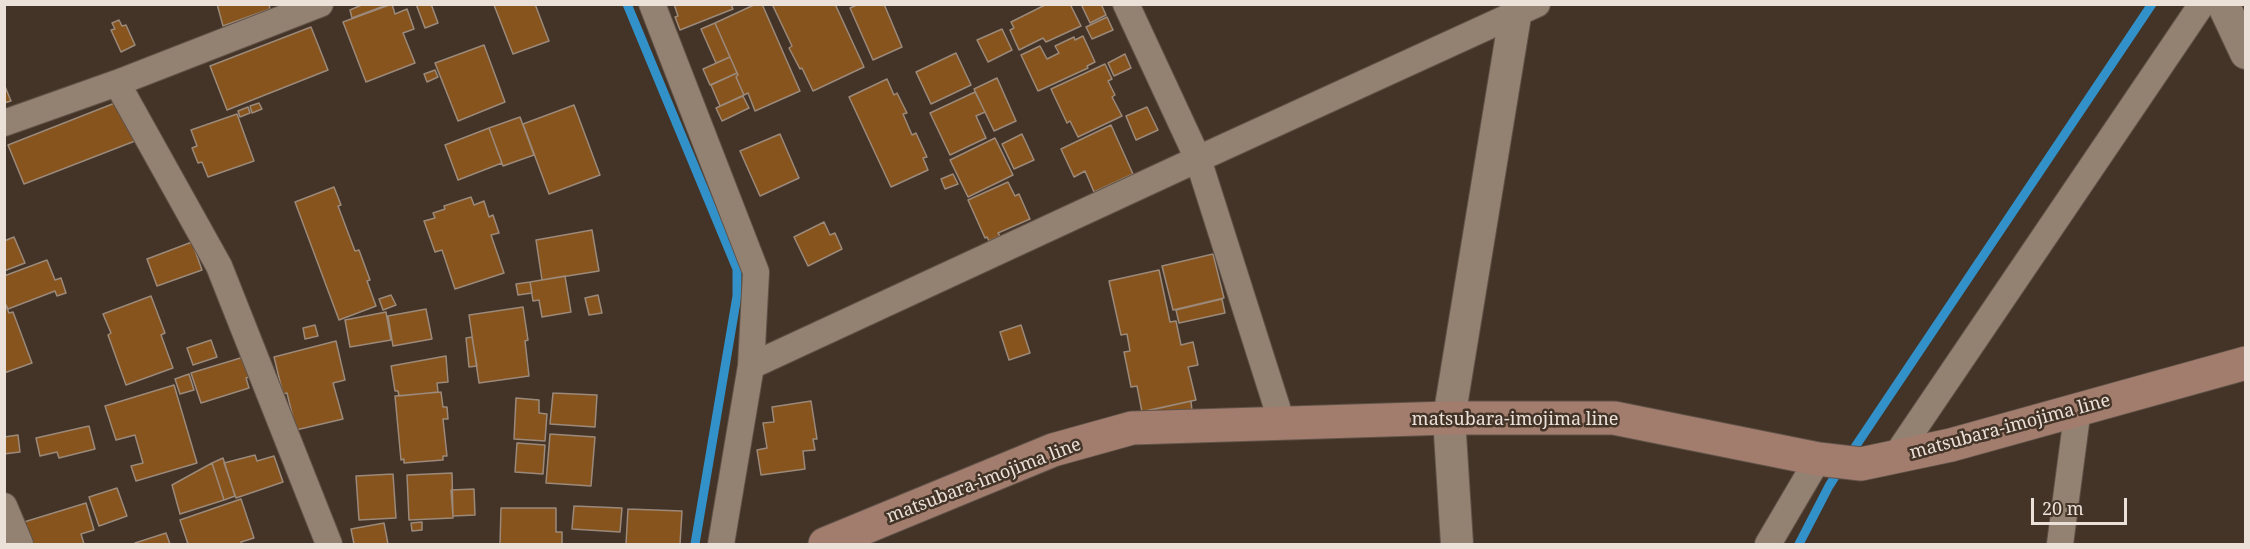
<!DOCTYPE html>
<style>
body{margin:0}
#map{position:relative;width:2250px;height:549px;overflow:hidden;background:#433427;font-family:"Noto Serif",serif}
canvas{display:block}
.frame{position:absolute;inset:0;border:6px solid #ece1d9;pointer-events:none}
.scale{position:absolute;left:2031px;top:498px;width:96px;height:27px;box-sizing:border-box;border:3px solid #ece1d9;border-top:0;padding-left:8px;font-size:18px;line-height:21px;white-space:nowrap;color:#ece1d9;-webkit-text-stroke:4px #433427;paint-order:stroke}
</style>
<div id="map">
<canvas width="2250" height="549"></canvas>
<div class="frame"></div>
<div class="scale">20 m</div>
</div>
<script>
const ctx = document.querySelector('canvas').getContext('2d');
ctx.lineJoin = 'round';
function poly(rows) {
  const path = new Path2D();
  for (const r of rows) {
    path.moveTo(r[0], r[1]);
    for (let i = 2; i < r.length; i += 2) path.lineTo(r[i], r[i + 1]);
  }
  return path;
}
function trace(path, color, width, dash) {
  ctx.strokeStyle = color;
  ctx.lineWidth = width;
  ctx.lineCap = dash ? 'butt' : 'round';
  ctx.setLineDash(dash || []);
  ctx.stroke(path);
}
function paint(path, color) {
  ctx.fillStyle = color;
  ctx.fill(path, 'evenodd');
}
function drawText(font, color, halo, rows, align = 'center') {
  ctx.font = font + ' "Noto Serif",serif';
  ctx.lineWidth = 5;
  ctx.setLineDash([]);
  ctx.textBaseline = 'middle';
  ctx.strokeStyle = halo;
  ctx.fillStyle = color;
  for (const [text, x, y, turn = 0] of rows) {
    ctx.save();
    ctx.translate(x, y);
    ctx.rotate((+turn || 0) * Math.PI / 180);
    ctx.textAlign = isNaN(turn) ? turn : align;
    if (halo) ctx.strokeText(text, 0, 0);
    ctx.fillText(text, 0, 0);
    ctx.restore();
  }
}
trace(poly([
 [627,4,737,269,737,296,695,544],
 [1849,456,2152,4],
 [1799,544,1829,486,1841,467]
]), '#3291c9', 9);
const building = poly([
 [217,4,269,4,270,9,223,26,217,4],
 [364,4,384,4,384,6,352,18,350,10,364,4],
 [392,4,395,14,407,9,414,29,403,33,415,63,366,82,343,22,392,4],
 [416,4,431,4,438,23,425,28,416,4],
 [497,4,535,4,549,41,513,54,494,5,497,4],
 [674,4,731,4,733,9,680,30,675,17,678,16,674,4],
 [756,4,762,4,800,91,755,111,748,93,744,95,736,77,738,75,715,23,756,4],
 [772,4,835,4,864,67,813,91,802,68,800,69,789,48,792,46,772,4],
 [859,4,884,4,902,47,873,60,850,8,859,4],
 [1047,4,1070,4,1081,26,1046,42,1043,38,1019,50,1010,30,1014,28,1011,22,1047,4],
 [1081,4,1101,4,1106,15,1090,23,1081,4],
 [1107,17,1113,30,1092,39,1086,27,1107,17],
 [119,20,122,26,126,25,135,45,121,52,111,30,115,29,112,23,119,20],
 [715,23,730,57,716,63,701,29,715,23],
 [311,27,328,70,227,110,210,66,311,27],
 [1002,29,1012,50,988,62,977,40,1002,29],
 [1083,36,1095,62,1087,66,1088,68,1038,91,1021,55,1040,46,1047,59,1059,53,1055,46,1074,37,1075,40,1083,36],
 [484,45,505,102,458,121,435,63,484,45],
 [956,53,971,85,931,104,916,72,956,53],
 [1125,54,1131,68,1114,76,1108,63,1125,54],
 [730,57,737,73,710,85,703,69,730,57],
 [1105,64,1112,79,1108,81,1115,95,1112,97,1122,116,1078,137,1070,121,1067,123,1051,89,1105,64],
 [435,70,438,77,427,82,424,74,435,70],
 [737,73,738,75,736,77,744,95,720,106,711,85,737,73],
 [997,78,1016,121,994,131,974,89,997,78],
 [887,79,894,95,897,93,907,113,903,114,912,135,916,133,927,157,923,158,928,170,891,187,849,97,887,79],
 [4,84,11,101,4,103,4,84],
 [975,92,985,112,976,116,986,138,950,155,930,113,975,92],
 [743,96,749,108,722,121,716,108,743,96],
 [120,101,135,141,24,184,8,145,120,101],
 [259,103,262,109,252,113,250,106,259,103],
 [574,105,600,175,549,194,523,124,574,105],
 [248,107,250,113,240,117,238,111,248,107],
 [1147,107,1158,130,1136,140,1126,116,1147,107],
 [237,114,254,161,208,177,202,162,198,163,192,148,197,146,191,130,237,114],
 [520,117,534,155,503,166,489,128,520,117],
 [1111,125,1133,174,1094,192,1085,171,1074,177,1061,149,1111,125],
 [489,128,502,163,458,180,445,145,489,128],
 [780,134,799,178,760,196,740,151,780,134],
 [1022,134,1034,160,1014,169,1002,144,1022,134],
 [995,138,1013,175,968,197,950,160,995,138],
 [953,174,958,184,945,189,941,179,953,174],
 [1008,182,1015,196,1019,194,1030,219,998,233,1000,236,989,241,987,237,985,238,968,200,1008,182],
 [334,187,341,205,338,206,355,251,359,250,370,280,367,281,376,306,339,320,295,202,334,187],
 [471,197,474,205,484,201,489,217,493,215,499,233,491,235,504,273,455,289,442,250,435,252,424,221,435,218,433,213,445,209,444,206,471,197],
 [824,222,830,235,835,233,842,249,808,266,794,237,824,222],
 [592,230,599,271,542,280,536,240,592,230],
 [14,237,25,263,4,271,4,241,14,237],
 [192,242,202,270,157,286,147,259,192,242],
 [1213,254,1224,298,1173,310,1162,266,1213,254],
 [47,260,55,280,61,278,66,293,57,296,55,291,8,309,4,301,4,276,47,260],
 [1159,270,1170,322,1176,321,1181,345,1193,342,1198,365,1188,367,1196,400,1142,412,1137,386,1131,387,1124,352,1130,351,1127,334,1121,335,1109,281,1159,270],
 [565,276,571,312,542,317,539,300,533,301,530,282,565,276],
 [530,282,532,293,518,295,516,284,530,282],
 [391,295,396,305,383,310,379,299,391,295],
 [598,295,602,313,589,315,585,298,598,295],
 [151,296,165,333,161,335,173,368,126,385,108,335,111,333,103,314,151,296],
 [1222,299,1225,313,1179,323,1176,310,1222,299],
 [4,301,9,313,13,312,32,363,4,373,4,301],
 [523,307,528,340,525,341,529,376,479,383,469,315,523,307],
 [426,309,432,339,393,346,388,316,426,309],
 [386,312,391,340,350,347,345,320,386,312],
 [315,325,318,336,305,339,303,328,315,325],
 [1021,325,1030,353,1009,360,1000,332,1021,325],
 [472,337,477,366,469,367,466,338,472,337],
 [211,340,217,357,193,365,187,348,211,340],
 [336,341,345,380,333,383,343,419,296,430,287,393,283,394,274,357,336,341],
 [247,356,253,376,246,378,249,388,201,403,191,373,247,356],
 [446,356,448,382,437,383,438,392,399,396,398,391,395,391,391,366,446,356],
 [189,374,194,390,180,394,175,379,189,374],
 [174,385,197,463,136,481,131,466,143,463,135,435,116,440,105,406,174,385],
 [441,392,443,407,447,407,448,419,443,419,447,456,443,456,443,460,404,463,404,459,401,460,395,396,441,392],
 [553,393,597,395,595,427,550,424,553,393],
 [516,398,539,400,539,413,547,414,545,441,514,439,516,398],
 [811,401,817,439,813,439,815,450,803,451,805,469,761,475,757,450,767,448,763,423,774,422,772,407,811,401],
 [1191,401,1192,411,1145,411,1191,401],
 [89,426,95,449,59,458,57,452,40,456,36,438,89,426],
 [550,434,595,437,591,486,546,483,550,434],
 [18,435,20,452,4,454,4,437,18,435],
 [517,443,545,445,543,474,515,472,517,443],
 [255,455,257,461,274,456,283,482,236,498,224,463,255,455],
 [223,458,235,496,224,500,212,463,223,458],
 [212,463,224,500,180,514,172,485,212,463],
 [452,473,453,518,409,520,407,475,452,473],
 [393,474,396,518,359,520,356,476,393,474],
 [117,488,127,516,99,526,89,497,117,488],
 [474,489,475,515,453,516,451,490,474,489],
 [241,499,254,538,241,542,242,544,188,544,180,520,241,499],
 [86,503,94,530,81,534,84,544,31,544,24,522,86,503],
 [574,506,622,508,620,532,572,529,574,506],
 [501,508,556,508,556,532,562,532,562,544,500,544,501,508],
 [628,509,682,511,680,544,626,544,628,509],
 [422,522,422,530,412,531,411,523,422,522],
 [384,523,388,544,354,544,351,529,384,523],
 [166,533,170,544,136,544,135,543,166,533]
]);
paint(building, '#88541e');
trace(building, '#9b897a', 1.5);
const minor = poly([
 [652,4,756,272,751,366,721,544],
 [1126,4,1198,159,1282,423],
 [117,83,219,266,329,544],
 [4,123,117,83,320,4],
 [751,366,1198,159,1537,4],
 [1895,457,2202,4],
 [4,506,20,544],
 [1768,544,1818,459],
 [2060,544,2078,408]
]);
const tertiary = poly([
 [2223,4,2246,53],
 [1457,544,1449,418,1517,4]
]);
const secondary = poly([
 [825,544,1053,450,1132,428,1449,418,1614,418,1818,459,1861,464,1951,445,2246,363]
]);
trace(minor, '#605248', 28);
trace(tertiary, '#605248', 34);
trace(secondary, '#605248', 35);
trace(minor, '#938172', 26);
trace(tertiary, '#938172', 32);
trace(secondary, '#a27d6e', 33);
drawText('18px', '#ece1d9', '#433427', [
 ["matsubara-imojima line",1515,420],
 ["matsubara-imojima line",2010,427,-15],
 ["matsubara-imojima line",984,481,-21]
]);
</script>
